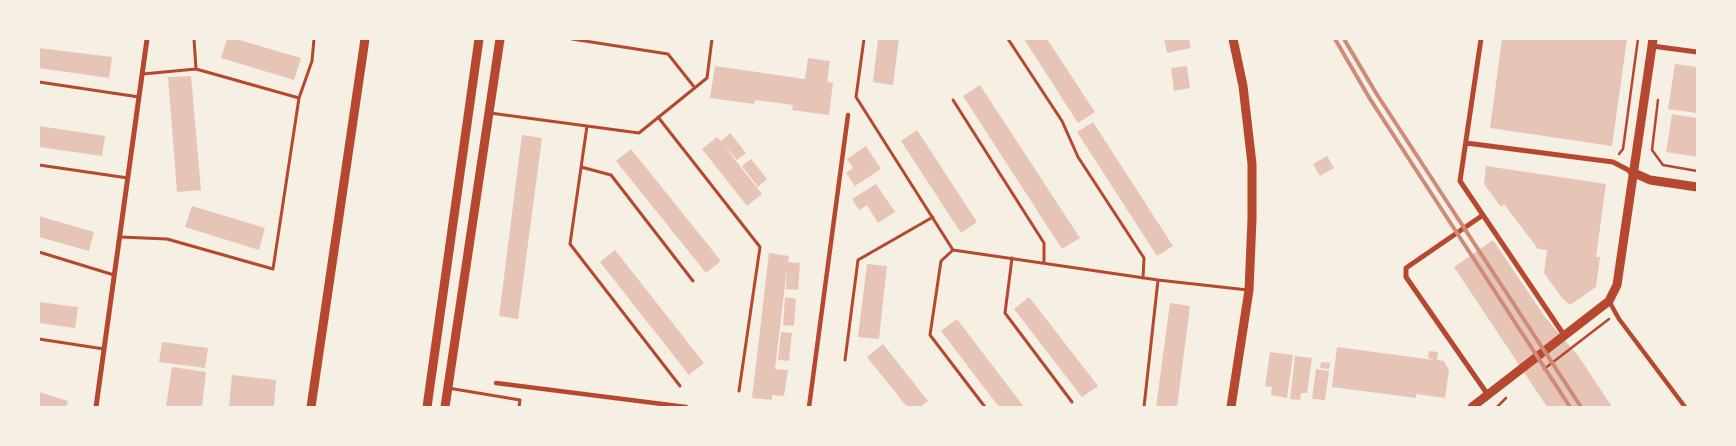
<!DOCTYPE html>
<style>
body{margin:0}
#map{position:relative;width:1736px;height:446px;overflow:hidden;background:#f6efe4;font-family:Arial,sans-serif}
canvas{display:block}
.frame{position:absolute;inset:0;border:40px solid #f6efe4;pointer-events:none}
</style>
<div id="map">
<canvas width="1736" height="446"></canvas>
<div class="frame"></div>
</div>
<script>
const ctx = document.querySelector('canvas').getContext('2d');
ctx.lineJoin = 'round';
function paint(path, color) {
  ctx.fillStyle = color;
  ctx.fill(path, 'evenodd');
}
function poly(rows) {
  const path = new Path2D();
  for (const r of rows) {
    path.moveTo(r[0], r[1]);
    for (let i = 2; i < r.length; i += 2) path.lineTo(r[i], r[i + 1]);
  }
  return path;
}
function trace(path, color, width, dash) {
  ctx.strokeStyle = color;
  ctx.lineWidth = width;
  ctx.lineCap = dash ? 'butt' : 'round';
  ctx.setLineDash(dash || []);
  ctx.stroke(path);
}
paint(poly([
 [227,39,236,39,301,58,294,80,221,58],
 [878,39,899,39,893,85,873,82],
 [1024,39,1047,39,1095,112,1078,123],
 [1164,39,1189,39,1191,48,1167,53],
 [1502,39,1627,39,1612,146,1490,128],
 [39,48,112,57,109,78,39,68],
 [808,58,830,61,827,82,833,83,829,115,792,110,793,105,755,100,754,104,710,98,715,66,805,79],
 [1675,64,1697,67,1697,113,1668,109],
 [1187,66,1190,88,1174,91,1171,68],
 [191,76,201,190,177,192,168,77],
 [980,85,1080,238,1062,249,963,96],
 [1672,114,1697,118,1697,157,1666,152],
 [1093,122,1173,246,1157,256,1077,132],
 [39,126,105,136,102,156,39,147],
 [917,130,977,222,961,233,901,141],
 [730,133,746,153,737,160,722,143,762,194,747,206,702,149,717,137,721,141],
 [522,135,542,138,518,319,499,316],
 [866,146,881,169,855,186,846,173,853,168,847,159],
 [631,149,721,261,706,273,616,161],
 [1327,156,1334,168,1320,176,1313,164],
 [751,159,767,179,758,187,742,166],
 [1486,166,1606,184,1596,257,1600,257,1596,287,1570,305,1562,298,1544,273,1547,250,1538,249,1504,204,1501,207,1484,184],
 [876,184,895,212,878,223,867,205,859,210,852,199],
 [192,206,265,228,259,250,185,227],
 [39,216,94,232,89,251,39,237],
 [1493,240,1545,317,1579,357,1612,407,1547,407,1454,267],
 [615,250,704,363,689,375,600,262],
 [769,253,789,256,788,262,800,263,798,290,786,289,787,268,775,369,788,370,784,396,772,395,772,400,752,398],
 [867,264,887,266,879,339,858,337],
 [785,297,796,299,794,326,783,325],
 [1029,297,1098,386,1082,397,1014,309],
 [39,302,78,307,75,328,39,323],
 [1170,303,1190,306,1177,407,1156,407],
 [957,319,1024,407,999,407,941,331],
 [781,332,792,333,789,361,778,360],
 [162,342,208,348,205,368,159,362],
 [883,344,928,401,920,407,907,407,867,357],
 [1337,347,1434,360,1428,358,1429,351,1438,352,1437,360,1444,361,1449,370,1445,398,1416,394,1416,398,1332,387],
 [1270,352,1293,355,1287,398,1271,395,1272,387,1265,386],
 [1295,356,1312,358,1307,393,1301,393,1300,400,1290,399],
 [1321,362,1330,363,1329,369,1320,368],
 [172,367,206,372,202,407,166,407],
 [1316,369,1329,371,1325,400,1312,399],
 [232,375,276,380,274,407,229,407],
 [39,392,68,401,66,407,39,407]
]), '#e6c5b7');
trace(poly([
 [1658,100,1652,150,1663,165,1697,171],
 [1619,154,1623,149,1638,39],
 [1544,369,1609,319],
 [1497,407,1506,398]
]), '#b5482f', 2.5);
trace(poly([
 [194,39,196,69],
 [572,39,668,54,695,88],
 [864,39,856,97,953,250],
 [1008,39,1062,121,1078,157,1144,258,1143,278],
 [143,74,196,69,299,98],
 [39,82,139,97],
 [953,100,1044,243,1044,263],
 [490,113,639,133,707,78,712,39],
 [658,117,760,247,739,391],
 [587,126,570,244,680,386],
 [39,165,128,178],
 [581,167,611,175,693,281],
 [120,237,167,239,273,269,299,98,312,61,314,39],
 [39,252,114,275],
 [1012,258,1005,313,1072,402],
 [39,339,104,349],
 [845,360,858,260,933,217],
 [448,388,520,400,519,407],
 [985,407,930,335,941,261,953,250,1158,280,1248,290],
 [1144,407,1158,280]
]), '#b5482f', 3);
trace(poly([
 [1609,301,1619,319,1685,407],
 [496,383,686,407],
 [809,407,848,115]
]), '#b5482f', 4.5);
trace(poly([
 [1481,39,1460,181,1564,335],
 [1652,46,1697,52],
 [1466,143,1613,162,1632,172],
 [1483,215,1406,268,1406,277,1488,395],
 [96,407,147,39]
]), '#b5482f', 5);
trace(poly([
 [1632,172,1650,180,1697,187],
 [311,407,365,39],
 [427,407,479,39],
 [445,407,500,39],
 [1231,407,1249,290,1252,219,1252,164,1243,86,1233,39],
 [1472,407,1609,301,1617,285,1653,39]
]), '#b5482f', 9);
trace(poly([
 [1335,39,1370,99,1570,407],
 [1344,39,1376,93,1581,407]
]), '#cf8b77', 4);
</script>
